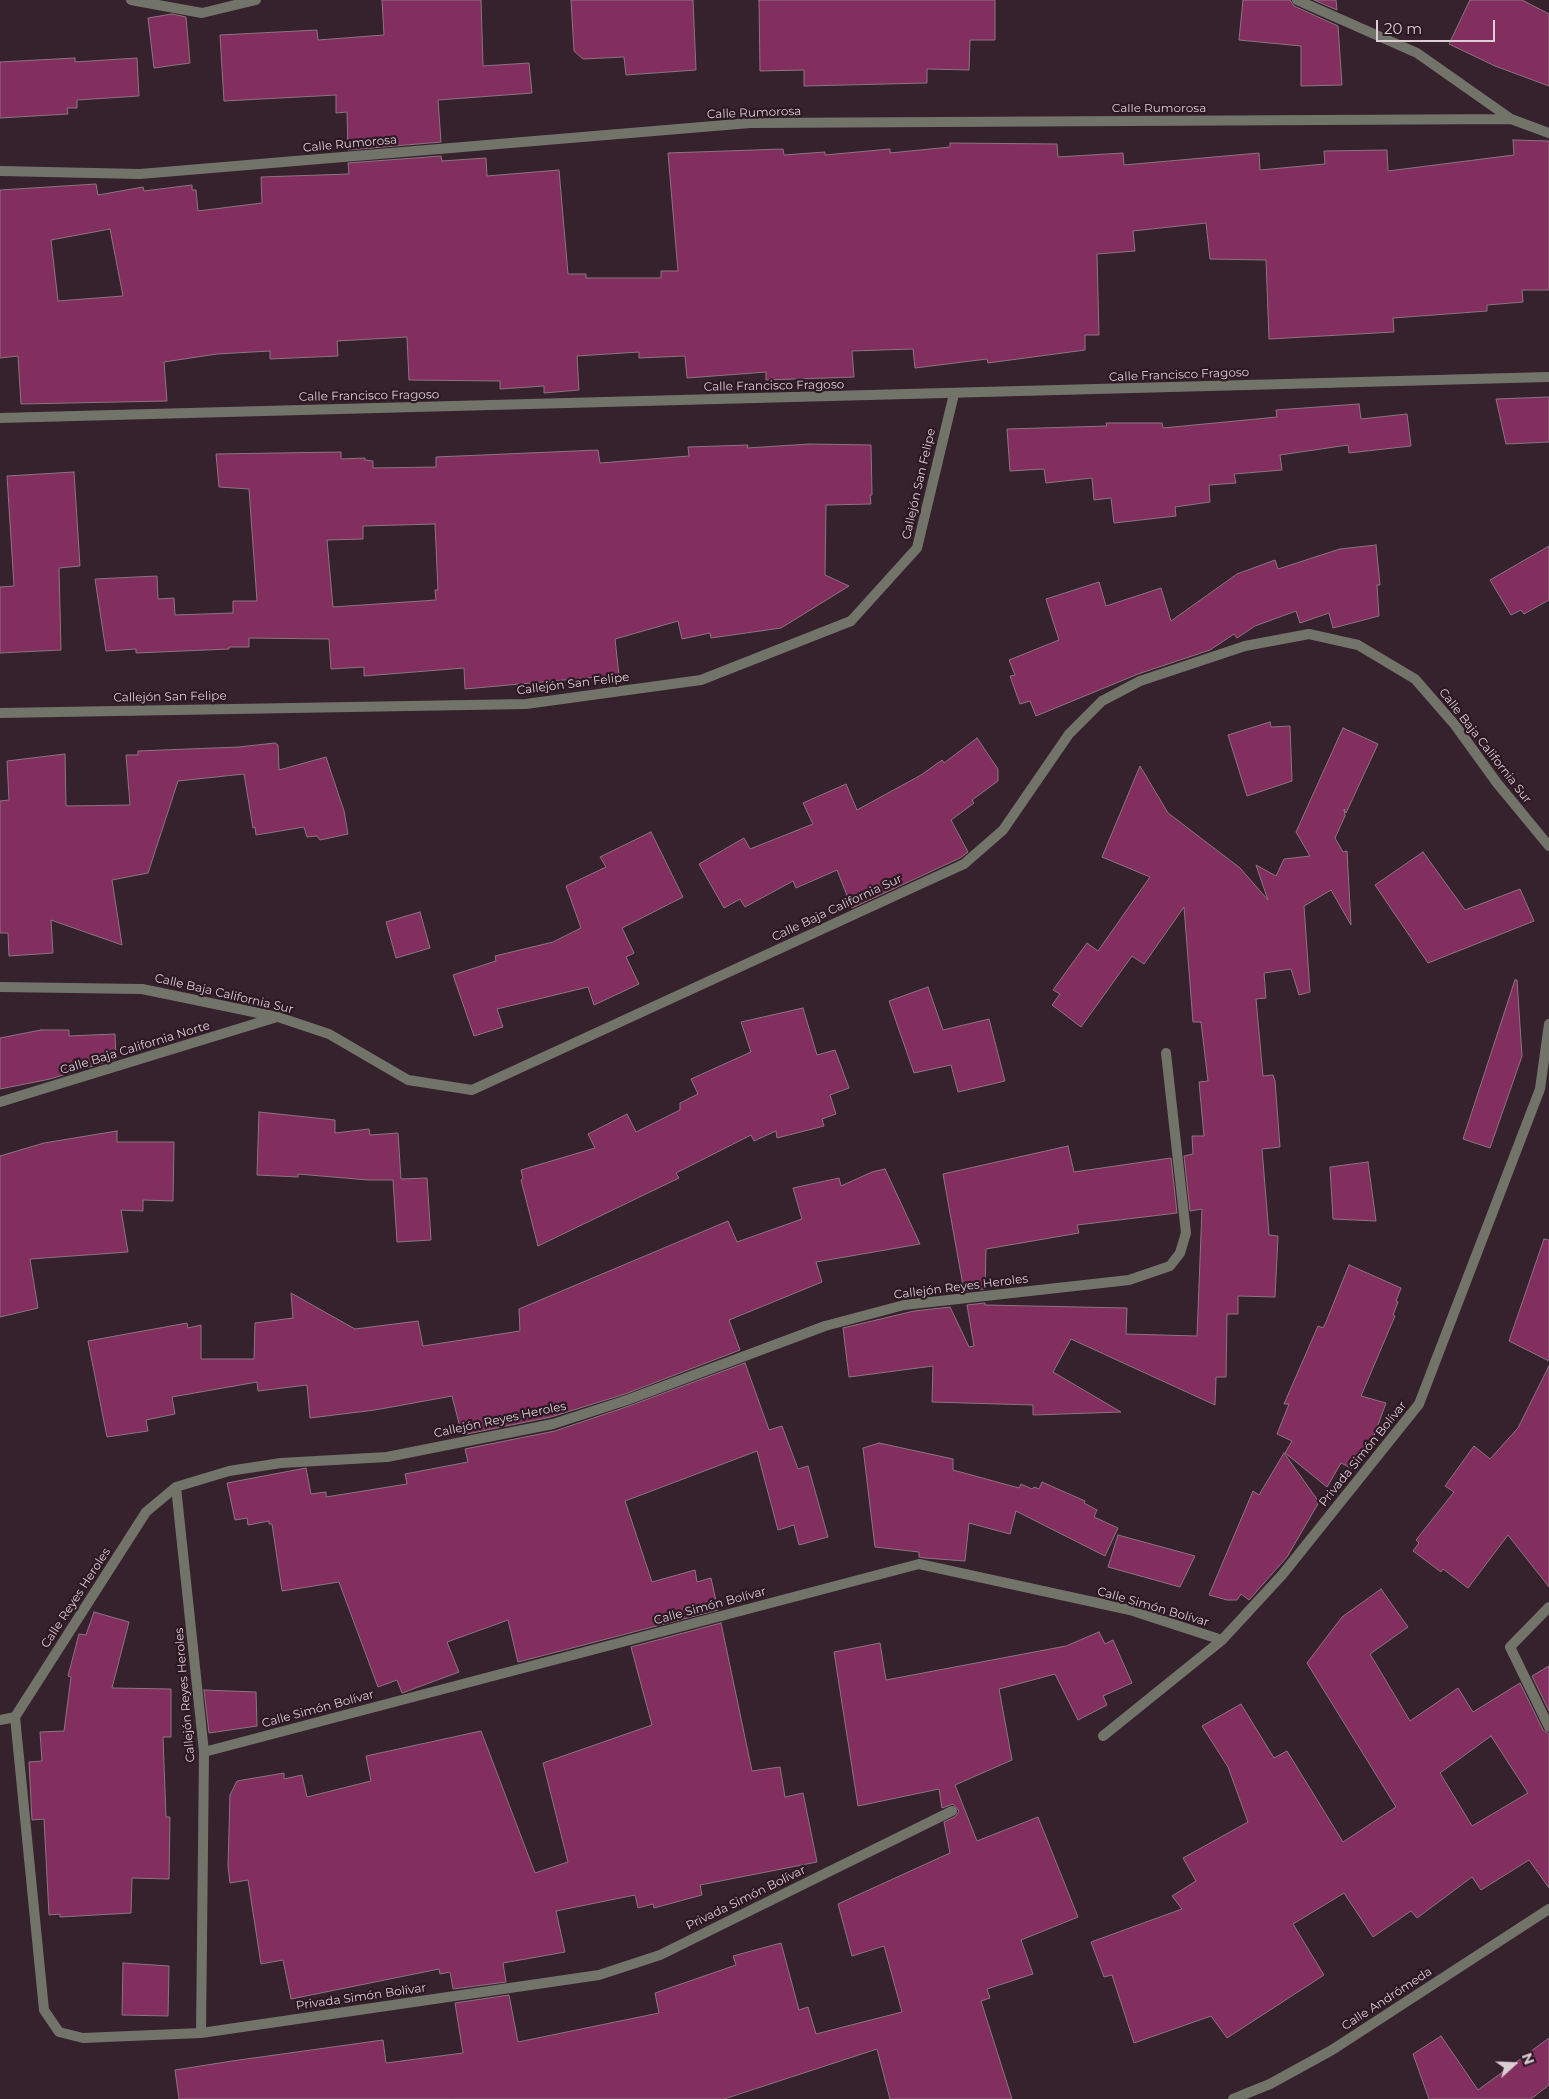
<!DOCTYPE html>
<meta charset="utf-8">
<style>
body{margin:0}
#map{position:relative;width:1549px;height:2099px;overflow:hidden;background:#36222d;font-family:Montserrat,sans-serif}
canvas{display:block}
.north{position:absolute;left:1489px;top:2039px;width:50px;height:50px;-webkit-text-stroke:4px #2c1923;paint-order:stroke;rotate:70deg;font-size:14px;font-weight:700;line-height:20px;text-align:center;color:#dcced4}
.north::after{content:'';display:block;margin:auto;width:18px;height:22px;background:#dcced4;clip-path:polygon(50% 0,100% 100%,50% 72%,0 100%)}
.scale{position:absolute;left:1376px;top:20px;width:119px;height:22px;box-sizing:border-box;border:2px solid #dcced4;border-top:0;padding-left:6px;font-size:15px;line-height:18px;white-space:nowrap;color:#dcced4;-webkit-text-stroke:4px #2c1923;paint-order:stroke}
</style>
<div id="map">
<canvas width="1549" height="2099"></canvas>
<div class="north">N</div>
<div class="scale">20 m</div>
</div>
<script>
const ctx = document.querySelector('canvas').getContext('2d');
ctx.lineJoin = 'round';
function paint(path, color) {
  ctx.fillStyle = color;
  ctx.fill(path, 'evenodd');
}
function poly(rows) {
  const path = new Path2D();
  for (const r of rows) {
    path.moveTo(r[0], r[1]);
    for (let i = 2; i < r.length; i += 2) path.lineTo(r[i], r[i + 1]);
  }
  return path;
}
function trace(path, color, width, dash) {
  ctx.strokeStyle = color;
  ctx.lineWidth = width;
  ctx.lineCap = dash ? 'butt' : 'round';
  ctx.setLineDash(dash || []);
  ctx.stroke(path);
}
function drawText(font, color, halo, rows, align = 'center') {
  ctx.font = font + ' Montserrat,sans-serif';
  ctx.lineWidth = 4.5;
  ctx.setLineDash([]);
  ctx.textBaseline = 'middle';
  ctx.strokeStyle = halo;
  ctx.fillStyle = color;
  for (const [text, x, y, turn = 0] of rows) {
    ctx.save();
    ctx.translate(x, y);
    ctx.rotate((+turn || 0) * Math.PI / 180);
    ctx.textAlign = isNaN(turn) ? turn : align;
    if (halo) ctx.strokeText(text, 0, 0);
    ctx.fillText(text, 0, 0);
    ctx.restore();
  }
}
const building = poly([
 [382,0,481,0,483,66,529,63,532,93,438,100,441,142,348,150,347,112,336,113,336,95,224,101,220,35,317,30,318,40,384,35,382,0],
 [571,0,693,0,696,70,626,75,624,57,583,59,574,51,571,0],
 [759,0,995,0,995,40,970,40,969,70,927,69,927,83,804,86,804,70,760,71,759,0],
 [1243,0,1290,0,1294,6,1338,26,1342,85,1301,86,1301,46,1239,40,1243,0],
 [1314,0,1336,0,1337,10,1314,0],
 [1470,0,1522,0,1549,14,1549,86,1495,66,1449,44,1470,0],
 [172,14,186,17,190,63,154,68,148,18,172,14],
 [75,58,75,62,137,58,139,96,77,100,77,108,67,108,68,114,0,118,0,62,75,58],
 [1513,140,1549,141,1549,290,1522,290,1523,302,1487,305,1487,311,1393,318,1394,332,1269,339,1266,260,1210,259,1206,223,1133,231,1135,251,1097,254,1099,335,1085,335,1085,350,988,363,987,359,915,368,913,349,852,351,854,377,766,380,766,372,687,378,685,356,639,358,639,352,577,356,579,390,544,393,544,386,500,389,500,381,409,380,407,337,337,341,338,356,270,359,270,351,217,354,164,362,167,401,21,404,18,356,0,358,0,190,96,184,98,195,143,187,144,191,192,185,192,190,196,190,198,211,262,203,261,177,349,174,348,163,441,156,442,161,486,158,487,176,559,170,568,274,586,274,586,278,661,278,661,271,678,271,668,153,783,149,784,155,825,152,825,155,890,149,890,153,950,147,950,143,1057,144,1058,157,1123,153,1124,165,1259,153,1260,170,1325,164,1324,151,1387,150,1388,171,1514,155,1513,140],
 [110,229,123,296,58,301,51,240,110,229],
 [1549,397,1549,442,1506,444,1496,399,1549,397],
 [1359,404,1361,419,1407,414,1411,446,1349,453,1348,445,1280,455,1282,470,1234,474,1236,483,1209,485,1210,502,1175,507,1176,516,1114,523,1111,498,1094,500,1092,478,1046,483,1044,469,1010,471,1007,429,1107,426,1106,423,1162,423,1163,428,1277,417,1276,410,1359,404],
 [810,444,871,445,872,495,870,495,871,504,826,505,825,575,849,586,781,628,711,638,710,633,682,639,678,621,615,639,619,675,465,689,464,668,364,676,364,667,331,669,329,639,249,638,249,647,229,647,229,649,136,653,136,649,106,651,95,579,157,576,158,599,174,598,175,615,233,613,233,601,257,601,249,489,219,487,216,454,341,452,341,459,365,458,365,460,373,461,373,468,436,467,436,457,598,450,600,463,689,456,688,447,748,445,747,448,810,444],
 [435,524,438,590,435,590,436,600,333,607,327,540,363,539,363,526,435,524],
 [74,472,80,566,59,568,61,650,0,653,0,587,14,586,7,476,74,472],
 [1376,545,1380,585,1377,585,1379,616,1333,628,1329,613,1300,623,1296,611,1255,626,1237,638,1234,634,1210,650,1138,674,1036,716,1030,701,1020,704,1010,676,1015,675,1009,660,1059,640,1046,599,1099,582,1106,606,1161,588,1171,621,1237,574,1275,560,1278,569,1340,549,1376,545],
 [1549,546,1549,600,1524,614,1521,610,1511,615,1490,580,1549,546],
 [1270,722,1271,727,1290,726,1292,781,1247,796,1228,735,1270,722],
 [1343,728,1378,744,1346,813,1344,809,1345,816,1335,838,1343,852,1347,851,1351,925,1331,890,1304,906,1310,992,1299,995,1291,969,1264,973,1266,998,1256,999,1263,1076,1273,1075,1275,1081,1280,1147,1262,1149,1269,1235,1278,1236,1275,1297,1238,1296,1238,1314,1227,1314,1226,1377,1216,1377,1215,1405,1071,1339,1053,1372,1121,1412,1033,1415,1033,1405,932,1402,933,1366,849,1377,843,1328,914,1311,950,1307,969,1347,974,1346,967,1305,985,1303,985,1305,1127,1308,1126,1334,1197,1336,1202,1209,1190,1211,1184,1156,1193,1154,1192,1136,1204,1136,1199,1082,1208,1081,1201,1022,1193,1022,1184,907,1144,964,1132,956,1081,1027,1052,1005,1060,994,1053,990,1087,943,1098,951,1150,877,1102,857,1140,766,1168,813,1240,868,1268,900,1256,865,1276,876,1284,859,1310,856,1296,832,1343,728],
 [977,738,998,769,998,781,972,800,974,803,951,820,968,852,960,858,852,908,837,870,796,888,793,881,745,907,740,899,724,908,699,864,744,838,750,849,813,824,803,803,846,784,857,810,921,775,942,760,944,763,977,738],
 [275,743,278,745,279,770,326,757,344,811,348,834,320,840,317,836,307,837,304,827,256,835,255,827,253,828,244,774,178,781,148,873,112,880,122,945,51,920,53,953,9,956,8,933,0,933,0,801,9,800,7,761,65,754,66,806,130,805,126,755,138,755,138,751,239,747,275,743],
 [651,832,683,897,622,928,634,953,626,957,639,984,594,1005,588,987,497,1009,503,1027,474,1036,453,975,496,961,495,956,553,942,581,928,566,886,606,867,600,857,651,832],
 [1423,852,1465,910,1520,889,1534,921,1428,963,1375,885,1423,852],
 [420,912,430,948,396,958,386,922,420,912],
 [1515,980,1517,980,1522,1056,1490,1148,1463,1139,1515,980],
 [928,987,943,1030,989,1019,1005,1081,958,1092,951,1065,914,1073,889,1001,928,987],
 [803,1008,817,1055,835,1050,849,1088,830,1095,836,1114,822,1119,824,1126,777,1138,776,1131,754,1141,751,1135,676,1173,679,1178,538,1246,521,1180,523,1179,521,1170,595,1148,588,1134,627,1114,636,1132,680,1110,680,1103,698,1094,691,1079,751,1052,741,1022,803,1008],
 [41,1030,69,1030,69,1036,115,1034,116,1059,50,1079,0,1089,0,1038,41,1030],
 [259,1112,335,1120,335,1133,369,1129,370,1135,398,1133,401,1179,427,1178,431,1240,397,1242,393,1180,368,1180,298,1174,298,1177,257,1175,259,1112],
 [117,1131,117,1142,174,1142,173,1201,143,1200,143,1211,121,1210,128,1252,30,1259,38,1308,0,1317,0,1156,44,1143,117,1131],
 [1068,1146,1074,1172,1171,1158,1177,1213,1077,1225,1079,1233,986,1249,985,1289,964,1291,943,1174,1068,1146],
 [1368,1162,1376,1221,1333,1219,1330,1167,1368,1162],
 [885,1169,920,1244,816,1262,822,1282,729,1320,740,1350,625,1394,551,1417,462,1435,452,1396,375,1410,310,1418,307,1385,258,1391,257,1382,172,1397,175,1414,146,1420,148,1431,107,1437,88,1341,187,1323,188,1328,201,1325,201,1359,254,1359,255,1323,293,1318,291,1293,355,1329,418,1321,423,1346,520,1331,519,1309,728,1221,737,1242,802,1219,793,1188,839,1178,841,1186,872,1172,885,1169],
 [1544,1239,1549,1240,1549,1361,1509,1341,1544,1239],
 [1349,1265,1401,1288,1396,1301,1398,1302,1393,1315,1395,1316,1361,1396,1386,1403,1371,1444,1369,1443,1355,1470,1341,1463,1327,1487,1285,1453,1292,1441,1277,1434,1289,1404,1284,1404,1318,1326,1323,1328,1326,1322,1349,1265],
 [745,1363,769,1430,782,1426,798,1469,808,1466,828,1537,799,1545,794,1525,778,1530,757,1451,625,1501,652,1582,695,1570,697,1582,711,1578,718,1610,518,1662,508,1620,447,1642,459,1672,402,1693,397,1680,378,1687,339,1582,282,1591,272,1524,269,1524,269,1521,248,1525,247,1518,235,1520,227,1483,306,1468,311,1494,326,1492,326,1497,407,1484,405,1474,468,1462,465,1449,555,1431,629,1406,745,1363],
 [1549,1366,1549,1587,1508,1535,1468,1588,1443,1569,1441,1572,1413,1551,1419,1543,1416,1540,1454,1492,1445,1486,1474,1446,1490,1459,1518,1428,1549,1366],
 [879,1443,953,1459,953,1470,1019,1488,1021,1484,1032,1489,1034,1487,1039,1489,1042,1482,1085,1501,1084,1503,1097,1510,1094,1517,1118,1528,1105,1556,1016,1511,1010,1534,969,1523,965,1561,925,1558,919,1557,919,1552,875,1547,863,1448,879,1443],
 [1284,1453,1319,1502,1287,1557,1249,1600,1241,1594,1237,1600,1227,1600,1209,1595,1253,1491,1259,1495,1284,1453],
 [1118,1535,1195,1556,1180,1587,1108,1567,1118,1535],
 [1381,1589,1408,1627,1370,1654,1410,1721,1458,1688,1473,1712,1520,1683,1543,1730,1549,1734,1549,1888,1529,1860,1481,1890,1472,1877,1417,1918,1411,1911,1373,1937,1344,1893,1293,1924,1324,1975,1227,2038,1211,2016,1134,2043,1112,1975,1104,1977,1091,1942,1182,1909,1172,1896,1196,1881,1183,1858,1248,1822,1228,1767,1202,1726,1241,1704,1274,1758,1287,1751,1343,1842,1396,1807,1307,1663,1342,1617,1381,1589],
 [1491,1736,1528,1793,1472,1826,1440,1773,1491,1736],
 [94,1612,129,1622,112,1688,171,1689,171,1737,163,1737,166,1817,170,1817,169,1879,132,1878,131,1913,60,1917,60,1914,49,1915,44,1819,32,1820,29,1762,42,1761,40,1732,64,1731,71,1677,68,1676,79,1634,86,1635,94,1612],
 [721,1623,752,1771,780,1767,785,1797,803,1793,817,1862,700,1885,702,1895,654,1908,653,1904,638,1908,635,1895,556,1911,565,1952,503,1963,506,1982,453,1989,450,1972,440,1974,439,1969,291,1999,283,1960,261,1964,248,1880,230,1883,228,1866,230,1795,237,1781,284,1773,284,1779,302,1775,307,1797,371,1781,366,1756,481,1731,535,1873,568,1862,543,1763,652,1725,631,1647,721,1623],
 [1099,1632,1105,1644,1113,1640,1132,1683,1103,1696,1107,1705,1078,1720,1055,1674,999,1689,1012,1760,955,1785,977,1841,1038,1817,1078,1917,1021,1940,1033,1974,987,1989,990,1998,981,2001,1012,2099,890,2099,877,2049,724,2099,179,2099,175,2070,232,2061,383,2040,386,2063,463,2053,455,2003,509,1995,518,2042,659,2013,655,1993,736,1965,733,1956,781,1943,799,2010,808,2007,816,2034,902,2012,884,1946,852,1956,838,1904,950,1853,944,1822,955,1817,959,1811,953,1804,942,1808,939,1789,858,1806,834,1652,880,1643,886,1680,1066,1646,1099,1632],
 [1549,1666,1549,1711,1532,1676,1549,1666],
 [204,1690,256,1692,257,1726,209,1733,204,1690],
 [123,1963,169,1966,168,2016,122,2015,123,1963],
 [1441,2036,1478,2090,1549,2038,1549,2085,1531,2099,1429,2099,1413,2054,1441,2036]
]);
paint(building, '#822e5f');
trace(building, '#8d7480', 1);
trace(poly([
 [851,621,917,548,954,394]
]), '#72746a', 10);
trace(poly([
 [131,0,202,13,256,0],
 [1297,0,1417,53,1511,119,1549,133],
 [0,171,140,174,750,123,1511,119],
 [0,418,1549,377],
 [0,713,526,704,701,680,851,621],
 [0,987,142,989,278,1017,329,1034,408,1080,472,1090,964,864,1003,830,1069,734,1102,701,1140,681,1245,646,1309,634,1358,645,1415,679,1455,725,1497,783,1549,846],
 [0,1102,277,1017],
 [176,1487,204,1752,201,2033],
 [1549,1607,1510,1647,1549,1727],
 [15,1717,44,2010,59,2032,83,2038,201,2033,599,1975,660,1955,952,1811],
 [0,1720,15,1717,146,1512,176,1487,229,1471,281,1463,387,1457,553,1424,627,1400,825,1326,904,1305,1129,1280,1170,1266,1180,1253,1186,1233,1166,1053],
 [1103,1736,1222,1640,1282,1575,1419,1404,1540,1089,1549,1024],
 [204,1752,919,1564,1130,1610,1222,1640],
 [1233,2099,1270,2084,1332,2050,1549,1909]
]), '#72746a', 10);
drawText('12px', '#dcced4', '#2c1923', [
 ["Calle Rumorosa",1159,108],
 ["Calle Rumorosa",754,113,-2],
 ["Calle Rumorosa",350,144,-5],
 ["Calle Francisco Fragoso",1179,375,-2],
 ["Calle Francisco Fragoso",774,386,-1],
 ["Calle Francisco Fragoso",369,396,-1],
 ["Callejón San Felipe",919,484,-77],
 ["Callejón San Felipe",573,684,-7],
 ["Callejón San Felipe",170,697,-1],
 ["Calle Baja California Sur",1485,746,52],
 ["Calle Baja California Sur",837,908,-25],
 ["Calle Baja California Sur",224,994,13],
 ["Calle Baja California Norte",135,1048,-17],
 ["Callejón Reyes Heroles",961,1287,-7],
 ["Callejón Reyes Heroles",500,1420,-12],
 ["Privada Simón Bolívar",1363,1454,-51],
 ["Calle Reyes Heroles",76,1598,-57],
 ["Calle Simón Bolívar",710,1606,-15],
 ["Calle Simón Bolívar",1153,1607,16],
 ["Callejón Reyes Heroles",185,1695,-95],
 ["Calle Simón Bolívar",318,1709,-15],
 ["Privada Simón Bolívar",746,1898,-26],
 ["Privada Simón Bolívar",361,1997,-8],
 ["Calle Andrómeda",1387,1999,-33]
]);
</script>
